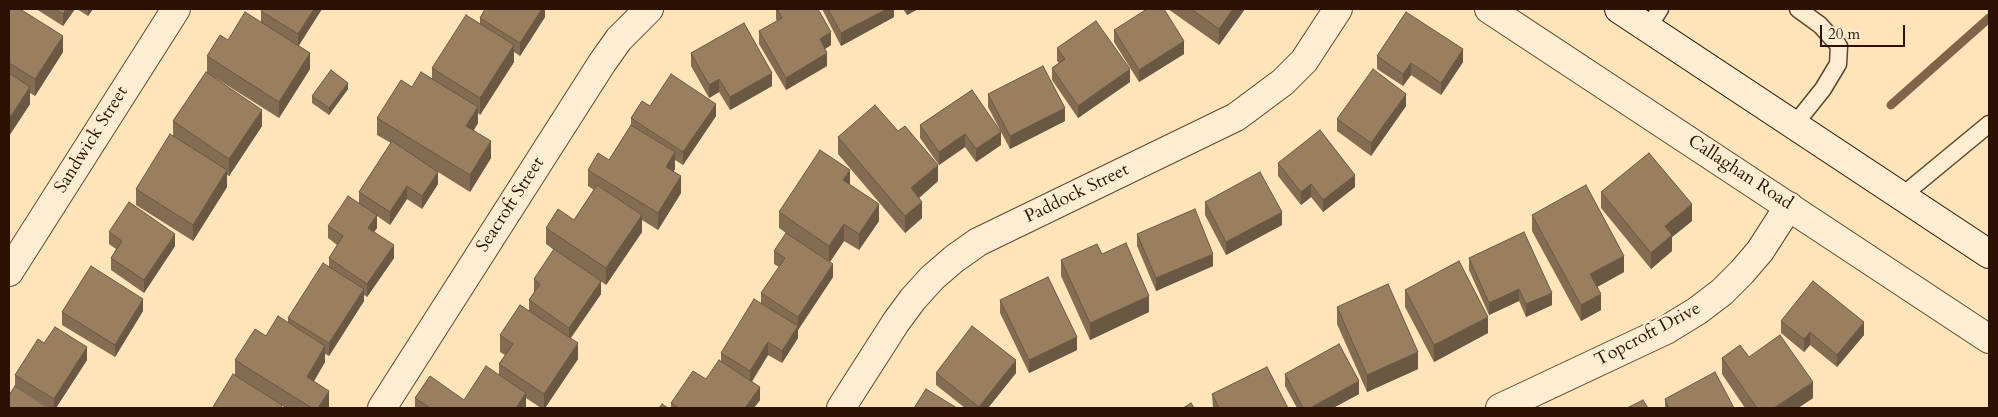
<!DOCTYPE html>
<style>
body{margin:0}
#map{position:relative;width:1998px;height:417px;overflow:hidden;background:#fee4b8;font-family:Cardo,serif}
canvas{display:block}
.frame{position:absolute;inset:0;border:10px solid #2c1000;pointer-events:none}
.scale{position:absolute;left:1820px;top:25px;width:85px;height:22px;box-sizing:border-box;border:2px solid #2c1000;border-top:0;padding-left:6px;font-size:15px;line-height:18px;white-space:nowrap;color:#2c1000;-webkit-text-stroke:4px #feedd1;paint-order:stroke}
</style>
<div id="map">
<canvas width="1998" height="417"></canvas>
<div class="frame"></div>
<div class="scale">20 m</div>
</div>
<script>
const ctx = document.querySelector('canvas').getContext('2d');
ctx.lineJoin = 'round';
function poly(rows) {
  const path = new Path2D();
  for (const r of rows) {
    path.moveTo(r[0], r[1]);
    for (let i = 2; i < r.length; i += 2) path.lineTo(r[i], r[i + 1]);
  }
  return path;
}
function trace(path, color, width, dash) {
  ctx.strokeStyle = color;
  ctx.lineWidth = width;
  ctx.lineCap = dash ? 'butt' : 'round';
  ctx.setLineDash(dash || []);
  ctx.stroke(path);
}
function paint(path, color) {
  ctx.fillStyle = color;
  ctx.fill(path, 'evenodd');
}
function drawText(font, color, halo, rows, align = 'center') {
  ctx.font = font + ' Cardo,serif';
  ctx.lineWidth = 5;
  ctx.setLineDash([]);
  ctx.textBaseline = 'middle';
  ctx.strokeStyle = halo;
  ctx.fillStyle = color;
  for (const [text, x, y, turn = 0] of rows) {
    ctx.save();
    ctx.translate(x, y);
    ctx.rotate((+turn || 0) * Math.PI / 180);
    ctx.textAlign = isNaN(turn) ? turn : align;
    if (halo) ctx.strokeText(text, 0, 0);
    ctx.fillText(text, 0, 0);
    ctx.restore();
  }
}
trace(poly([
 [1891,105,1989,18]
]), '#7f6449', 9);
const service = poly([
 [1648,28,1660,9],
 [1795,124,1823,89,1838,64,1839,46,1820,25,1798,9],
 [1903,195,1989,124]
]);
const minor = poly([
 [1489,9,1989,339],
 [9,272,176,9],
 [382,408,602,63,619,39,649,9],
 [841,408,896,322,913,299,932,278,954,259,978,242,1236,117,1283,82,1304,61,1338,9],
 [1500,408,1666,330,1697,311,1722,292,1742,272,1760,251,1789,206]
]);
const secondary = poly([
 [1619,9,1989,254]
]);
trace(service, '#60452e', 19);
trace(minor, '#60452e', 30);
trace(secondary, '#2c1000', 30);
trace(service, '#feedd1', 16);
trace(minor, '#feedd1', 28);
trace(secondary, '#feedd1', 28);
paint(poly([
 [9,9,63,52,35,96,30,93,30,104,9,136],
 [36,9,75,9,63,26],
 [77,9,93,9,88,16],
 [322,9,298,45,310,69,279,118,214,77,262,126,229,176,227,175,227,187,193,241,136,205,136,189,173,136,173,121,207,72,207,56,228,40,261,22,261,11],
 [545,9,545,17,520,56,514,52,514,62,480,115,478,113,478,123,474,130,491,158,470,192,438,172,438,184,422,209,407,199,390,225,377,216,377,228,374,232,394,258,367,297,364,295,364,301,329,356,325,354,325,362,314,381,329,407,328,408,286,408,282,406,282,408,213,408,213,407,235,376,235,360,266,336,288,323,288,318,329,266,329,258,337,245,328,238,328,226,359,203,359,192,391,143,377,135,377,118,412,87,432,79,432,68,480,24,480,18],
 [776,9,818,9,831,45,825,49,827,66,786,90,759,44,759,31,777,21,776,19],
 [822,9,894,9,894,17,841,46],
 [903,9,918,9,907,15],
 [1168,9,1245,9,1219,45],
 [1114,30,1184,54,1139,82,1114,42],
 [1057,48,1130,82,1078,118,1052,80,1052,68,1059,63,1057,61],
 [691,53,772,86,730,110,719,92,709,98,691,66],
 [1377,56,1463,62,1441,95,1411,75,1403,86,1377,69],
 [348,89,329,115,312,103,312,96],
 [972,90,1001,145,976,162,965,147,939,165,920,138,920,125],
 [988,94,1065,121,1010,149,988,107],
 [650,106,716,116,683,165,675,160,675,169,673,172,681,193,658,230,642,220,642,232,606,285,585,270,601,294,571,338,578,359,545,408,541,408,526,398,526,408,415,408,415,398,464,400,499,375,499,364,505,355,500,352,500,335,529,310,529,300,534,292,534,279,554,250,546,244,546,228,574,220,594,190,588,186,588,170,609,160,631,125,631,118],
 [1406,106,1371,156,1337,131,1337,119],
 [838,137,938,181,919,198,922,218,905,233,838,154],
 [1278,163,1355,187,1323,212,1311,197,1301,205,1278,176],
 [850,185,879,221,859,250,844,241,830,262,833,277,798,330,798,338,782,363,768,355,752,382,760,400,754,408,671,408,671,403,706,379,721,361,721,353,761,304,761,293,779,267,774,264,774,251,786,233,779,228,779,212],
 [1601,192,1692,221,1672,237,1672,251,1651,269,1601,208],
 [1205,202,1282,225,1226,255,1205,215],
 [1532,215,1624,272,1597,287,1601,310,1581,321,1532,231],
 [109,232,175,246,144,293,111,270,111,258,116,249,109,244],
 [1137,234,1213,266,1156,291,1137,246],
 [1469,258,1552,305,1526,317,1519,301,1489,315,1469,270],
 [1061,260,1149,312,1090,340,1061,276],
 [1405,290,1488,333,1434,362,1405,307],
 [1000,300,1077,350,1029,373,1000,313],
 [1337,307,1418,369,1367,392,1337,324],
 [143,311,115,357,62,325,62,312],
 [1781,321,1864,335,1837,367,1810,345,1804,352,1781,333],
 [44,343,87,360,56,408,49,408,15,386,15,375],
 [1749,357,1813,398,1798,408,1745,408,1722,374,1722,358],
 [936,373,1016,373,988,408,965,408,936,385],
 [1285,374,1359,394,1333,408,1297,408,1285,386],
 [1212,394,1288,408,1213,408],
 [1665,399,1734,408,1665,408]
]), '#846c53');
paint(poly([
 [66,9,75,9,63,26,63,14],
 [88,9,93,9,88,16],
 [314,9,322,9,298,47,298,34],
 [542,9,545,9,545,17,520,56,520,43],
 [887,9,894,9,894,17,841,46,841,33],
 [907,9,918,9,907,15],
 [1233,9,1245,9,1219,45,1219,29],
 [831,32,831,45,820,52,820,39],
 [63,36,63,52,35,96,35,79],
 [1184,41,1184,54,1139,82,1139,70],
 [514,45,514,62,480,115,480,98],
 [1463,49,1463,62,1441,95,1441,83],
 [310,53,310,69,279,118,279,102],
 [827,53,827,66,786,90,786,78],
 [1411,63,1411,75,1403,86,1403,74],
 [1130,69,1130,82,1078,118,1078,106],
 [772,73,772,86,730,110,730,97],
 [719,79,719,92,709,98,709,85],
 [348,83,348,89,329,115,329,108],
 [30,87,30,104,9,136,9,119],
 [1406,94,1406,106,1371,156,1371,143],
 [716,104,716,116,683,165,683,152],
 [478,107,478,123,466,142,466,126],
 [1065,108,1065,121,1010,149,1010,136],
 [262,110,262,126,229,176,229,159],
 [1001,132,1001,145,976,162,976,149],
 [965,134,965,147,939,165,939,152],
 [491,141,491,158,470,192,470,175],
 [675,152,675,169,666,184,666,167],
 [938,165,938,181,911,205,911,188],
 [227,170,227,187,193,241,193,225],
 [850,170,850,187,843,180],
 [438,172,438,184,422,209,422,196],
 [1355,175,1355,187,1323,212,1323,200],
 [681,176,681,193,658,230,658,213],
 [1311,184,1311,197,1301,205,1301,192],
 [407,186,407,199,390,225,390,212],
 [922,202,922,218,905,233,905,216],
 [879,204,879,221,859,250,859,234],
 [1692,204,1692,221,1672,237,1672,251,1651,269,1651,253,1665,226],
 [1282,212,1282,225,1226,255,1226,242],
 [377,215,377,228,368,240,368,228],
 [642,215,642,232,606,285,606,268],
 [844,224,844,241,829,263,829,246],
 [175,234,175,246,144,293,144,280],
 [394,245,394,258,367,297,367,284],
 [1213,254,1213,266,1156,291,1156,278],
 [1624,256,1624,272,1590,291,1590,274],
 [833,264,833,277,798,330,798,317],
 [601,281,601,294,569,340,569,328],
 [364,289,364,301,329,356,329,343],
 [1519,289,1519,301,1489,315,1489,303],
 [1552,293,1552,305,1526,317,1526,304],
 [1601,294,1601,310,1581,321,1581,305],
 [1149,296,1149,312,1090,340,1090,323],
 [143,299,143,311,115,357,115,345],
 [1488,317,1488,333,1434,362,1434,345],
 [1864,322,1864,335,1837,367,1837,355],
 [798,326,798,338,782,363,782,351],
 [1810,332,1810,345,1804,352,1804,339],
 [1077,337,1077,350,1029,373,1029,360],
 [768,342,768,355,750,383,750,371],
 [578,343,578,359,545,408,544,408,544,394],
 [325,346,325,362,307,393,307,377],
 [87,347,87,360,56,408,54,408,54,399],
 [1418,352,1418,369,1367,392,1367,375],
 [1016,360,1016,373,988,408,979,408,979,407],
 [1359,381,1359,394,1333,408,1310,408],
 [1813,382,1813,398,1798,408,1774,408],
 [760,387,760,400,754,408,745,408],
 [329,391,329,407,328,408,318,408],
 [526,393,526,408,516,408]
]), '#6b5843');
const building = poly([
 [9,9,20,9,63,36,35,79,9,63,9,9],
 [55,9,66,9,63,14,55,9],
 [262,9,314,9,298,34,261,11,262,9],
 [485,9,542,9,520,43,480,18,485,9],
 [777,9,818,9,831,32,820,39,827,53,786,78,759,31,782,18,777,9],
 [828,9,887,9,841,33,828,9],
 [1147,9,1164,9,1184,41,1139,70,1114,30,1147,9],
 [1191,9,1233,9,1219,29,1191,9],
 [245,12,310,53,279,102,207,56,220,35,228,40,245,12],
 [1406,12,1463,49,1441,83,1411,63,1403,74,1377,56,1406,12],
 [466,15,514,45,480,98,432,68,466,15],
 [1096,21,1130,69,1078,106,1052,68,1065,59,1057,48,1096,21],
 [744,23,772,73,730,97,719,79,709,85,691,53,744,23],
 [1043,66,1065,108,1010,136,988,94,1043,66],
 [1373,69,1406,94,1371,143,1337,119,1373,69],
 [331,70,348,83,329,108,312,96,331,70],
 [206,72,262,110,229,159,173,121,206,72],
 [421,72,478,107,466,126,491,141,470,175,377,118,401,80,412,87,421,72],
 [9,73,30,87,9,119,9,73],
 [671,74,716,104,683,152,631,118,642,101,650,106,671,74],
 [972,90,1001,132,976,149,965,134,939,152,920,125,972,90],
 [875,105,898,131,905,126,938,165,911,188,922,202,905,216,838,137,875,105],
 [631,125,675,152,666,167,681,176,658,213,588,170,598,153,609,160,631,125],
 [1320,130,1355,175,1323,200,1311,184,1301,192,1278,163,1320,130],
 [170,134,227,170,193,225,136,189,170,134],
 [392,141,438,172,422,196,407,186,390,212,359,192,392,141],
 [820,150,850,170,843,180,879,204,859,234,844,224,829,246,779,212,820,150],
 [1649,153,1692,204,1665,226,1672,235,1651,253,1601,192,1649,153],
 [1260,172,1282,212,1226,242,1205,202,1260,172],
 [597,185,642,215,606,268,546,228,558,209,574,220,597,185],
 [1586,185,1624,256,1590,274,1601,294,1581,305,1532,215,1586,185],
 [348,196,377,215,368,228,394,245,367,284,329,258,343,236,328,226,348,196],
 [129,202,175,234,144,280,111,258,122,241,109,232,129,202],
 [1195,209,1213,254,1156,278,1137,234,1195,209],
 [1524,232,1552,293,1526,304,1519,289,1489,303,1469,258,1524,232],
 [786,233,833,264,798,317,761,293,785,258,774,251,786,233],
 [1126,243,1149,296,1090,323,1061,260,1097,244,1102,254,1126,243],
 [554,249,601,281,569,328,529,300,540,284,534,279,554,249],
 [1459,261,1488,317,1434,345,1405,290,1459,261],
 [323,263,364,289,329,343,288,318,323,263],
 [91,266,143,299,115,345,62,312,91,266],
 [1048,277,1077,337,1029,360,1000,300,1048,277],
 [1813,281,1864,322,1837,355,1810,332,1804,339,1781,321,1813,281],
 [1388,284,1418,352,1367,375,1337,307,1388,284],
 [754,299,798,326,782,351,768,342,750,371,721,353,754,299],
 [520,305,578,343,544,394,499,364,513,344,500,335,520,305],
 [278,316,325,346,307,377,329,391,318,408,312,408,235,360,255,329,266,336,278,316],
 [972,326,1016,360,979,407,936,373,972,326],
 [55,327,87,347,54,399,15,375,38,339,44,343,55,327],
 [1780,335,1813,382,1774,408,1757,408,1722,358,1740,345,1749,357,1780,335],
 [1339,344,1359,381,1310,408,1303,408,1285,374,1339,344],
 [719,360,760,387,745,408,679,408,671,403,693,371,706,379,719,360],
 [486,366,526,393,516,408,430,408,415,398,430,376,464,400,486,366],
 [1267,367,1288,408,1219,408,1212,394,1267,367],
 [1715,372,1734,408,1669,408,1665,399,1715,372],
 [233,374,282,405,280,408,215,408,213,407,233,374],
 [15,386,48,408,9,408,9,395,15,386],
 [926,389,957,408,914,408,926,389],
 [1643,400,1648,408,1627,408,1643,400],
 [1191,403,1194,408,1183,408,1191,403],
 [662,404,668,408,659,408,662,404]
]);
paint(building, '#997e60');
trace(building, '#6b5843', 1);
drawText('18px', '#2c1000', '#feedd1', [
 ["Sandwick Street",92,140,-58],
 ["Callaghan Road",1740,173,33],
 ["Paddock Street",1077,194,-26],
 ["Seacroft Street",511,205,-57],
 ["Topcroft Drive",1648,335,-28]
]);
</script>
